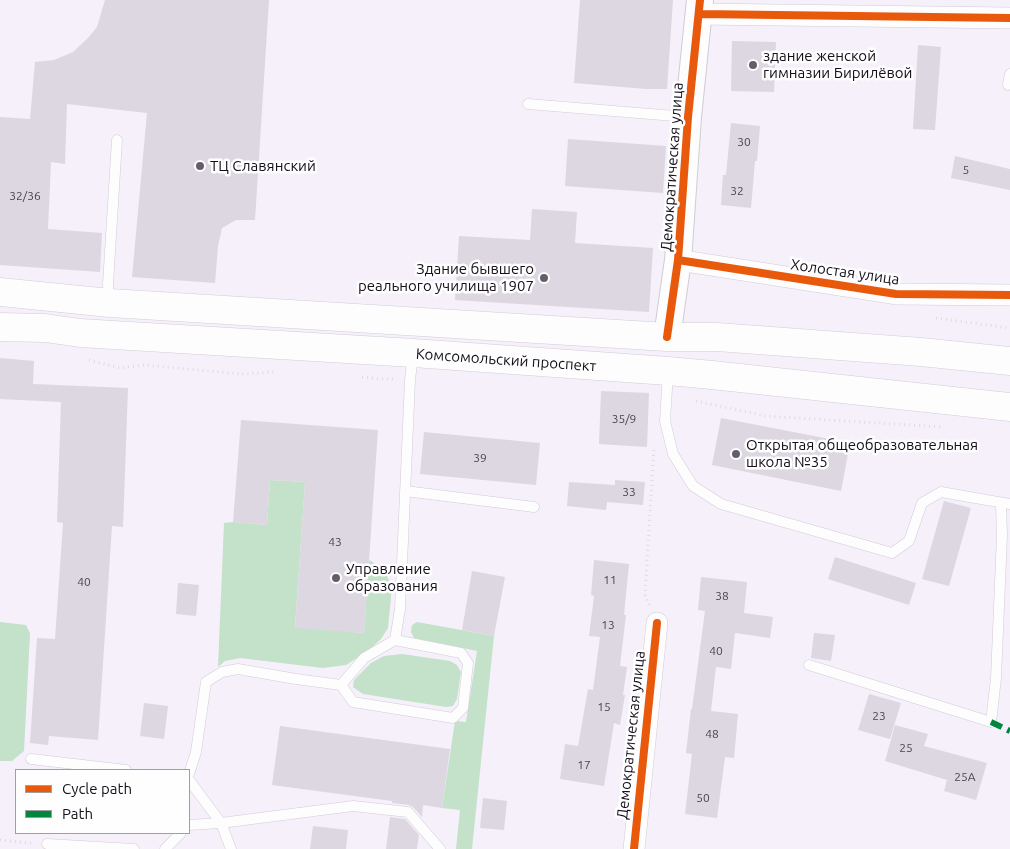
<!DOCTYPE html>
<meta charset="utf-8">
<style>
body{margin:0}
#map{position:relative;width:1010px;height:849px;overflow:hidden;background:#f5f0fa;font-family:Ubuntu,sans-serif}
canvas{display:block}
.legend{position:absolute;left:15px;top:769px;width:175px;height:65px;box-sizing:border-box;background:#fefefe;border:1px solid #a19ea2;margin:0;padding:6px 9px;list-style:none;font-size:15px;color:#150f19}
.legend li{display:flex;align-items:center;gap:10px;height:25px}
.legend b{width:25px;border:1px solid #a19ea2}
</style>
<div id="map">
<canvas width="1010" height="849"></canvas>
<ul class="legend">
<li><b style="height:6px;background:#e8590c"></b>Cycle path</li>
<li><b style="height:6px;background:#00873e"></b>Path</li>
</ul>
</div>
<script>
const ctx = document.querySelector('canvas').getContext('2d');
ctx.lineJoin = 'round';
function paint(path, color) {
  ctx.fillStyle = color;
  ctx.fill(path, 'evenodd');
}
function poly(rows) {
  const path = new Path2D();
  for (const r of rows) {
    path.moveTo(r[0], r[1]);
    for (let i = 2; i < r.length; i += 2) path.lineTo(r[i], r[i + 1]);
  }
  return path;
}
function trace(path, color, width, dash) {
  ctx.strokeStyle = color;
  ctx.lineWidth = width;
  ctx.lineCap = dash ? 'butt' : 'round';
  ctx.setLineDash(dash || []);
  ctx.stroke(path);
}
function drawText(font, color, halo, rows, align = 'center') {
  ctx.font = font + ' Ubuntu,sans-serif';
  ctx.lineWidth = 5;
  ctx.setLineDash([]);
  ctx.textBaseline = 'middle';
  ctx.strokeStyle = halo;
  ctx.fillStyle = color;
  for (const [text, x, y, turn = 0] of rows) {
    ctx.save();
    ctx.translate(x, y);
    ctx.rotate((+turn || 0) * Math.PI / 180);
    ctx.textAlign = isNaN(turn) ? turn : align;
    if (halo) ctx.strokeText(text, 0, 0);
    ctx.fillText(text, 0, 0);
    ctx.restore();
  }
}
paint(poly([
 [270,480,305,482,295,627,364,633,369,560,379,566,387,576,392,587,388,628,381,639,368,651,346,665,323,668,240,658,225,661,218,667,224,523,233,522,267,525],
 [0,622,26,625,30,633,24,751,12,761,0,761],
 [417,622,494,636,472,849,456,849,460,810,442,808,455,721,466,722,477,651,414,638,411,632,412,625],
 [402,654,450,661,457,665,461,672,457,699,453,706,446,707,363,694,353,687,354,680,371,663,384,656]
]), '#c4e1ca');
paint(poly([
 [105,0,269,0,255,220,236,220,222,228,218,246,215,283,132,277,147,113,67,104,65,164,51,162,48,229,102,233,100,272,0,265,0,117,30,119,35,62,54,60,73,52,88,38,97,27],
 [580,0,673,0,667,89,646,89,574,83],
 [732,41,776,42,774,92,731,91],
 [918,45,941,47,935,130,913,129],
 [731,123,760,126,757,161,755,161,751,208,721,205,723,175,726,175],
 [568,139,666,146,663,193,565,186],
 [955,156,1010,169,1010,190,951,178],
 [532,209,577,212,575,243,653,248,649,312,455,300,459,236,530,240],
 [0,358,34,361,33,384,128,388,123,527,112,526,98,740,49,736,48,745,30,743,37,638,55,639,63,523,57,522,61,402,0,399],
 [601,391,649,393,647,447,599,444],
 [721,418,850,443,841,491,712,465],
 [241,420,378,430,364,633,295,628,305,482,270,480,267,525,233,522],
 [424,432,540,443,536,485,420,474],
 [615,480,645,482,643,505,607,502,606,510,567,506,569,482,615,485],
 [944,501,971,508,949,586,922,579],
 [835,557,916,583,909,605,828,579],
 [594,560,629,564,624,615,626,615,620,666,627,667,623,695,625,695,620,725,614,723,604,786,560,779,565,744,578,746,588,689,593,690,600,637,589,636,594,596,591,595],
 [472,571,505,577,494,636,462,630],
 [701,577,747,582,744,613,773,617,770,638,735,633,731,669,716,667,711,711,738,714,734,758,725,757,717,818,685,814,692,754,686,753,691,709,692,709,705,611,698,610],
 [178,583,199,585,196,616,176,614],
 [814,633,835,635,831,661,811,658],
 [869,694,901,703,890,739,858,730],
 [144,703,168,706,164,739,140,736],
 [895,725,928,734,924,746,987,763,976,800,944,791,947,780,885,761],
 [280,726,450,749,442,808,423,805,422,817,413,807,409,805,392,803,392,801,272,785],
 [483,798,507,801,504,830,480,828],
 [390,817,405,819,419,835,417,849,386,849],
 [313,826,348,830,346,849,310,849]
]), '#dcd7e1');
const service = poly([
 [1008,85,1010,74],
 [528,104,687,117],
 [109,302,108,284,117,140],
 [668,372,665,421,673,454,693,486,721,504,892,553,909,541,922,503,941,492,1010,504],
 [405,491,534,507],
 [809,665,991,722,996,678,1002,536,1001,503],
 [341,685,353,702,453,718,463,708,468,663,461,653,395,640],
 [31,759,126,770],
 [189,774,196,752,206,682,222,672,238,669,296,679,341,685,364,658,395,640,400,609,410,380,413,354],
 [189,780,221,823,189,825],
 [47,844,134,849],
 [165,849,181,833],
 [231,849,221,823,353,806,408,812,440,849]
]);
const minor = poly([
 [699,14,1010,18],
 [678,260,896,294,1010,295],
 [634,849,657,623]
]);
const tertiary = poly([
 [667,337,678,260,688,117,700,0]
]);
const primary = poly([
 [0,292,110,303,667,337,717,337,921,352,1010,361],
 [0,327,45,328,80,333,413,353,668,371,712,375,1010,407]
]);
trace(service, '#d1cbd6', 11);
trace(minor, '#d1cbd6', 22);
trace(tertiary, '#d1cbd6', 28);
trace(primary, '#d1cbd6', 29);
trace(poly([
 [936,318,1010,328],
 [89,360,120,368,144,365,242,374,274,372],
 [362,377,381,379,393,379],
 [696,401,765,416,943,427],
 [649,605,645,595,654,447],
 [0,840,31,843]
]), '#dddcdf', 3, [1, 4]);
trace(service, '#fefdfe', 10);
trace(minor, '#fefdfe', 21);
trace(tertiary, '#fefdfe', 26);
trace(primary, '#fefdfe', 28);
trace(poly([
 [991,722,1010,731]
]), '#00873e', 6, [12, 6]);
trace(poly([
 [699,14,1010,18],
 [678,260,896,294,1010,295],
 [667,337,678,260,688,117,700,0],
 [634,849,657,623]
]), '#e8590c', 8);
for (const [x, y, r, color] of [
 [753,65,5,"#635e68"],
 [200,166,5,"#635e68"],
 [544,278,5,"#635e68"],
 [736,454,5,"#635e68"],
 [336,578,5,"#635e68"]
]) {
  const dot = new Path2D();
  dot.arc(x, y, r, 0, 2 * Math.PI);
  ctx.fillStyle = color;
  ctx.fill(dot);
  trace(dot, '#fefefe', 2);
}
drawText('12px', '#4a444e', null, [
 ["30",744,142],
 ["5",966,170],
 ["32",737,191],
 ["32/36",25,196],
 ["35/9",624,419],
 ["39",480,458],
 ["33",629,492],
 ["43",335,542],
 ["11",610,580],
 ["40",84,582],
 ["38",722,596],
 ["13",608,625],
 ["40",716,651],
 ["15",604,707],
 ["23",879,716],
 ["48",712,734],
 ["25",906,748],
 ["17",584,765],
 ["25А",965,777],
 ["50",703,798]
]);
drawText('15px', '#150f19', '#fefefe', [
 ["здание женской",763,56],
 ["гимназии Бирилёвой",763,73],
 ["ТЦ Славянский",210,166],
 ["Здание бывшего",534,269,"right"],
 ["реального училища 1907",534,286,"right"],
 ["Открытая общеобразовательная",746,445],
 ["школа №35",746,462],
 ["Управление",346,569],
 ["образования",346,586]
], 'left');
drawText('15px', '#150f19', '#fefefe', [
 ["Демократическая улица",672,167,-86],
 ["Холостая улица",845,272,8],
 ["Комсомольский проспект",506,360,4],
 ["Демократическая улица",631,735,-84]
]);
</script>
